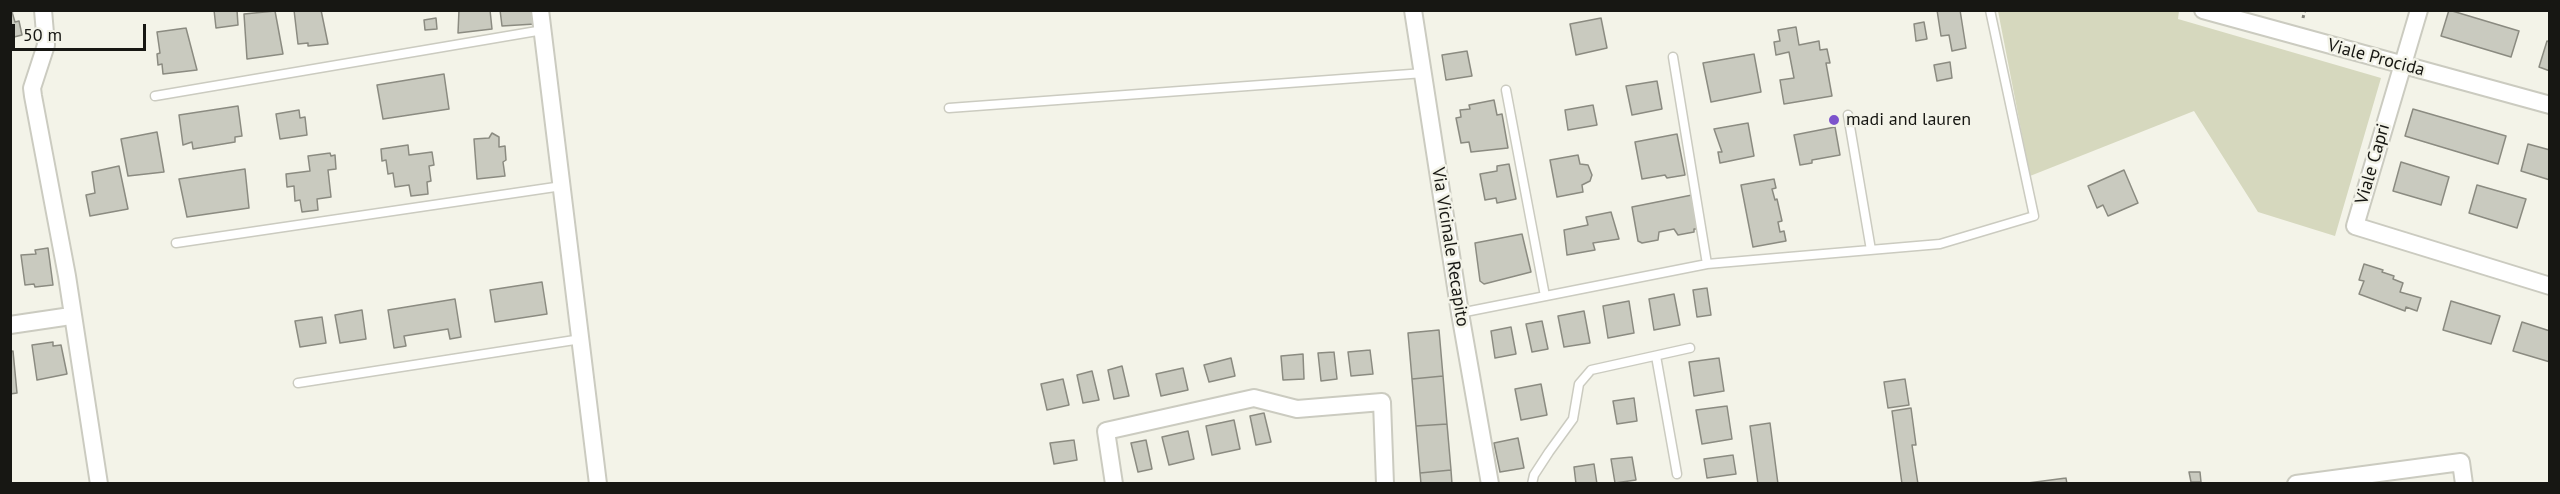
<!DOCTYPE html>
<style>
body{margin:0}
#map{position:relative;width:2560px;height:494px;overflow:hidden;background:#f3f3e8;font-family:"PT Sans",sans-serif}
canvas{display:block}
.frame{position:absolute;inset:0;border:12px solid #171713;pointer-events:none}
.scale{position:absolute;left:12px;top:24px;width:134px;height:27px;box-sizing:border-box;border:3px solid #171713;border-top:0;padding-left:8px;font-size:18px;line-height:21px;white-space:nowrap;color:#171713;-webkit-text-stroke:4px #f3f3e8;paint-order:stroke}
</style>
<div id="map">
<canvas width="2560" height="494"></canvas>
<div class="frame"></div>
<div class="scale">50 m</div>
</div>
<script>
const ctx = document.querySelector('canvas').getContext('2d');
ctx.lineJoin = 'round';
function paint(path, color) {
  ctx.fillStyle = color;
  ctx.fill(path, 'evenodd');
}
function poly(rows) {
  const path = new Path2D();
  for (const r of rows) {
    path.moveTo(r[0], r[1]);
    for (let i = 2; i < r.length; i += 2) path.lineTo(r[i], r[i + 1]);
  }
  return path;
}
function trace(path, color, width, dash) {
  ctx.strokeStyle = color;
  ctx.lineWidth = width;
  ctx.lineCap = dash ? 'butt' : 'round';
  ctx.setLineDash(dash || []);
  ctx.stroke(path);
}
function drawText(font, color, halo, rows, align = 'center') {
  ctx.font = font + ' "PT Sans",sans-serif';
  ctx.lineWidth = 5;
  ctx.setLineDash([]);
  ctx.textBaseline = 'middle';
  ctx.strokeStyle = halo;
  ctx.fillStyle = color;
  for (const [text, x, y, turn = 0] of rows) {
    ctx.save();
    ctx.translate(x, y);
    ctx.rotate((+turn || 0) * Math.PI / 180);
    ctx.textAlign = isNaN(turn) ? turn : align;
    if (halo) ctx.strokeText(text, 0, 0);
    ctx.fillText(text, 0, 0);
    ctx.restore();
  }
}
paint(poly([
 [1998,11,2179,11,2178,19,2381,78,2335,236,2258,212,2194,111,2030,176]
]), '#d6d8be');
const building = poly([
 [10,10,16,10,12,12,15,22,19,21,22,35,10,38,10,10],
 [214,10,237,10,238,25,216,28,214,10],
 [294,10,321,10,328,44,308,46,308,43,298,44,294,10],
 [459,10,490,10,492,29,458,33,459,10],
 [500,10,533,10,535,24,502,26,500,10],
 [1937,10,1960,10,1966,48,1952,51,1949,35,1941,36,1937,10],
 [2449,10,2519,31,2511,57,2441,36,2449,10],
 [275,11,283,54,247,59,244,14,275,11],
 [436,18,437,29,425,30,424,20,436,18],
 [1601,18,1607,48,1576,55,1570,24,1601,18],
 [1924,22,1927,39,1916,41,1914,24,1924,22],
 [1796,27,1799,45,1819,41,1820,50,1827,49,1830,63,1826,63,1832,96,1784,104,1780,80,1794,78,1789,52,1776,55,1774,42,1780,41,1778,30,1796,27],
 [186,28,197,70,163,74,162,64,158,65,157,54,160,53,157,32,186,28],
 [2547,41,2550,42,2550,71,2539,67,2547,41],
 [1467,51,1472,76,1446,80,1442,55,1467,51],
 [1754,54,1761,92,1711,102,1703,63,1754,54],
 [1950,62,1952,78,1937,81,1934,65,1950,62],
 [444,74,449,109,383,119,377,85,444,74],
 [1657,81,1662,109,1632,115,1626,86,1657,81],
 [1494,100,1497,115,1502,114,1508,148,1471,152,1469,142,1461,143,1456,118,1461,117,1460,110,1470,109,1469,105,1494,100],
 [1593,105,1597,125,1568,130,1565,110,1593,105],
 [238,106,242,136,235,137,235,142,193,149,192,142,183,145,179,115,238,106],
 [2413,109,2506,136,2498,164,2405,136,2413,109],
 [299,110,300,118,305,117,307,135,280,139,276,114,299,110],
 [1748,123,1754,156,1720,163,1718,152,1722,152,1714,129,1748,123],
 [1835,127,1840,155,1812,160,1812,163,1800,165,1794,135,1835,127],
 [157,132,164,172,128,176,121,139,157,132],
 [492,133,499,137,499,147,505,146,506,160,503,162,505,176,477,179,474,139,489,138,492,133],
 [1677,134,1685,175,1667,178,1665,175,1642,179,1635,142,1677,134],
 [2528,144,2550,150,2550,180,2521,171,2528,144],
 [408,145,409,155,432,152,434,165,429,166,431,181,427,182,428,194,411,196,409,185,395,187,393,173,388,174,386,160,382,161,381,149,408,145],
 [330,153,331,156,335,155,336,169,328,170,331,197,317,199,318,210,302,212,300,200,295,201,294,186,287,187,286,174,310,171,308,156,330,153],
 [1578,155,1580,164,1588,165,1592,175,1590,181,1582,185,1583,192,1557,197,1550,160,1578,155],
 [2401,162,2449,177,2441,205,2393,191,2401,162],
 [1509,164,1516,199,1497,203,1496,198,1485,200,1480,174,1497,171,1497,166,1509,164],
 [119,166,128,209,90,216,86,195,95,193,92,172,119,166],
 [245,169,249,208,187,217,179,179,245,169],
 [2124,170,2138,203,2108,216,2103,205,2097,208,2088,186,2124,170],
 [1774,179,1776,188,1772,189,1775,200,1777,199,1782,221,1778,222,1780,232,1784,231,1786,241,1753,247,1741,185,1774,179],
 [2477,185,2526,199,2517,228,2469,213,2477,185],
 [1692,195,1698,229,1694,229,1694,232,1678,235,1674,229,1659,232,1658,240,1642,243,1638,241,1632,207,1692,195],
 [1611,212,1619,239,1593,243,1595,250,1567,255,1564,230,1588,225,1586,217,1611,212],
 [1522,234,1531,272,1484,284,1480,281,1475,243,1522,234],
 [48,248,53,285,35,287,34,284,25,285,21,255,36,254,35,250,48,248],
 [2364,264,2383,270,2382,272,2394,276,2393,279,2403,283,2400,292,2421,298,2417,311,2406,307,2405,311,2359,294,2364,281,2359,280,2364,264],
 [542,282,547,314,495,322,490,290,542,282],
 [1707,288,1711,315,1697,317,1693,290,1707,288],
 [1674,294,1680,325,1654,330,1649,299,1674,294],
 [455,299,461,337,450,339,448,329,404,336,406,346,394,348,388,310,455,299],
 [1629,301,1634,333,1608,338,1603,306,1629,301],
 [2451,301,2500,316,2491,344,2443,330,2451,301],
 [362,310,366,339,340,343,335,315,362,310],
 [1584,311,1590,343,1564,347,1558,316,1584,311],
 [322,317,326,343,300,347,295,321,322,317],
 [1542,321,1548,349,1532,352,1526,324,1542,321],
 [2522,322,2550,331,2550,362,2513,351,2522,322],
 [1511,327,1516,354,1495,358,1491,331,1511,327],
 [1439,330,1443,376,1412,379,1408,333,1439,330],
 [53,342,53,346,61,345,67,374,37,380,32,345,53,342],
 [1370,350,1373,374,1351,376,1348,352,1370,350],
 [13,351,17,393,10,394,10,352,13,351],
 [1334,352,1337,379,1321,381,1318,353,1334,352],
 [1303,354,1304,379,1283,380,1281,356,1303,354],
 [1231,358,1235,376,1209,382,1204,365,1231,358],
 [1719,358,1724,391,1694,396,1689,362,1719,358],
 [1122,366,1129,396,1114,399,1108,370,1122,366],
 [1183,368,1188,390,1161,396,1156,374,1183,368],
 [1092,371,1099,400,1083,403,1077,375,1092,371],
 [1443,376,1447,424,1416,426,1412,379,1443,376],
 [1063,379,1069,405,1047,410,1041,384,1063,379],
 [1905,379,1909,405,1888,408,1884,382,1905,379],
 [1541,384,1547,415,1521,420,1515,389,1541,384],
 [1634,398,1637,421,1617,424,1613,401,1634,398],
 [1727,406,1732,439,1702,444,1696,410,1727,406],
 [1911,408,1916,445,1912,445,1918,484,1902,484,1892,411,1911,408],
 [1264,413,1271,442,1256,445,1250,416,1264,413],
 [1234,420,1240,449,1212,455,1206,426,1234,420],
 [1770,423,1778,484,1758,484,1750,426,1770,423],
 [1447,424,1451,470,1420,473,1416,426,1447,424],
 [1188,431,1194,459,1169,465,1162,437,1188,431],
 [1518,438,1524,468,1500,472,1494,443,1518,438],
 [1074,440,1077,460,1054,464,1050,443,1074,440],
 [1146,440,1152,469,1138,472,1131,443,1146,440],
 [1733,455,1736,474,1707,478,1704,459,1733,455],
 [1632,457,1636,480,1615,483,1611,459,1632,457],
 [1594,464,1597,484,1576,484,1574,467,1594,464],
 [1451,470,1452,484,1421,484,1420,473,1451,470],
 [2189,472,2200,472,2201,482,2191,482,2189,472],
 [2066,478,2067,484,2020,484,2066,478]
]);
paint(building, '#c9cabf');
trace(building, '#8b8b81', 1.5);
const service = poly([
 [1673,57,1707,264],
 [1506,90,1545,296],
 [155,96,543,30],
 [949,108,1424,73],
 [1848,115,1871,250],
 [176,243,562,186],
 [1460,313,1707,264,1940,244,2034,216,1990,10],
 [1656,356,1677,474],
 [298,383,581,339],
 [1532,484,1534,475,1549,452,1573,419,1579,384,1591,370,1690,348]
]);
const minor = poly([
 [43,10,46,45,32,88,33,96,67,276,99,484],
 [540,10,598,484],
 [1413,10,1460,313,1490,484],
 [2203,10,2550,105],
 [2419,10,2355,226,2550,286],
 [10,325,64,317],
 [1114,484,1106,431,1254,398,1297,409,1382,402,1385,484],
 [2296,484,2461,462,2464,484]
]);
trace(service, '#cbcbc0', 11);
trace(minor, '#cbcbc0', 20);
trace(poly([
 [2303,18,2305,10]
]), '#82827a', 3, [3, 3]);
trace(service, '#fff', 8);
trace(minor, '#fff', 16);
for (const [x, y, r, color] of [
 [1834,120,6,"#7c53cc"]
]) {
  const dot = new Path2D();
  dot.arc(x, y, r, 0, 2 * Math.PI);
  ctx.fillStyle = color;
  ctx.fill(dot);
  trace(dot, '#f3f3e8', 2);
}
drawText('18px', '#171713', '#f3f3e8', [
 ["Viale Procida",2376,58,15],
 ["Viale Capri",2373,164,-74],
 ["Via Vicinale Recapito",1450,247,81]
]);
drawText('18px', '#171713', '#f3f3e8', [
 ["madi and lauren",1846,120]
], 'left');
</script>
